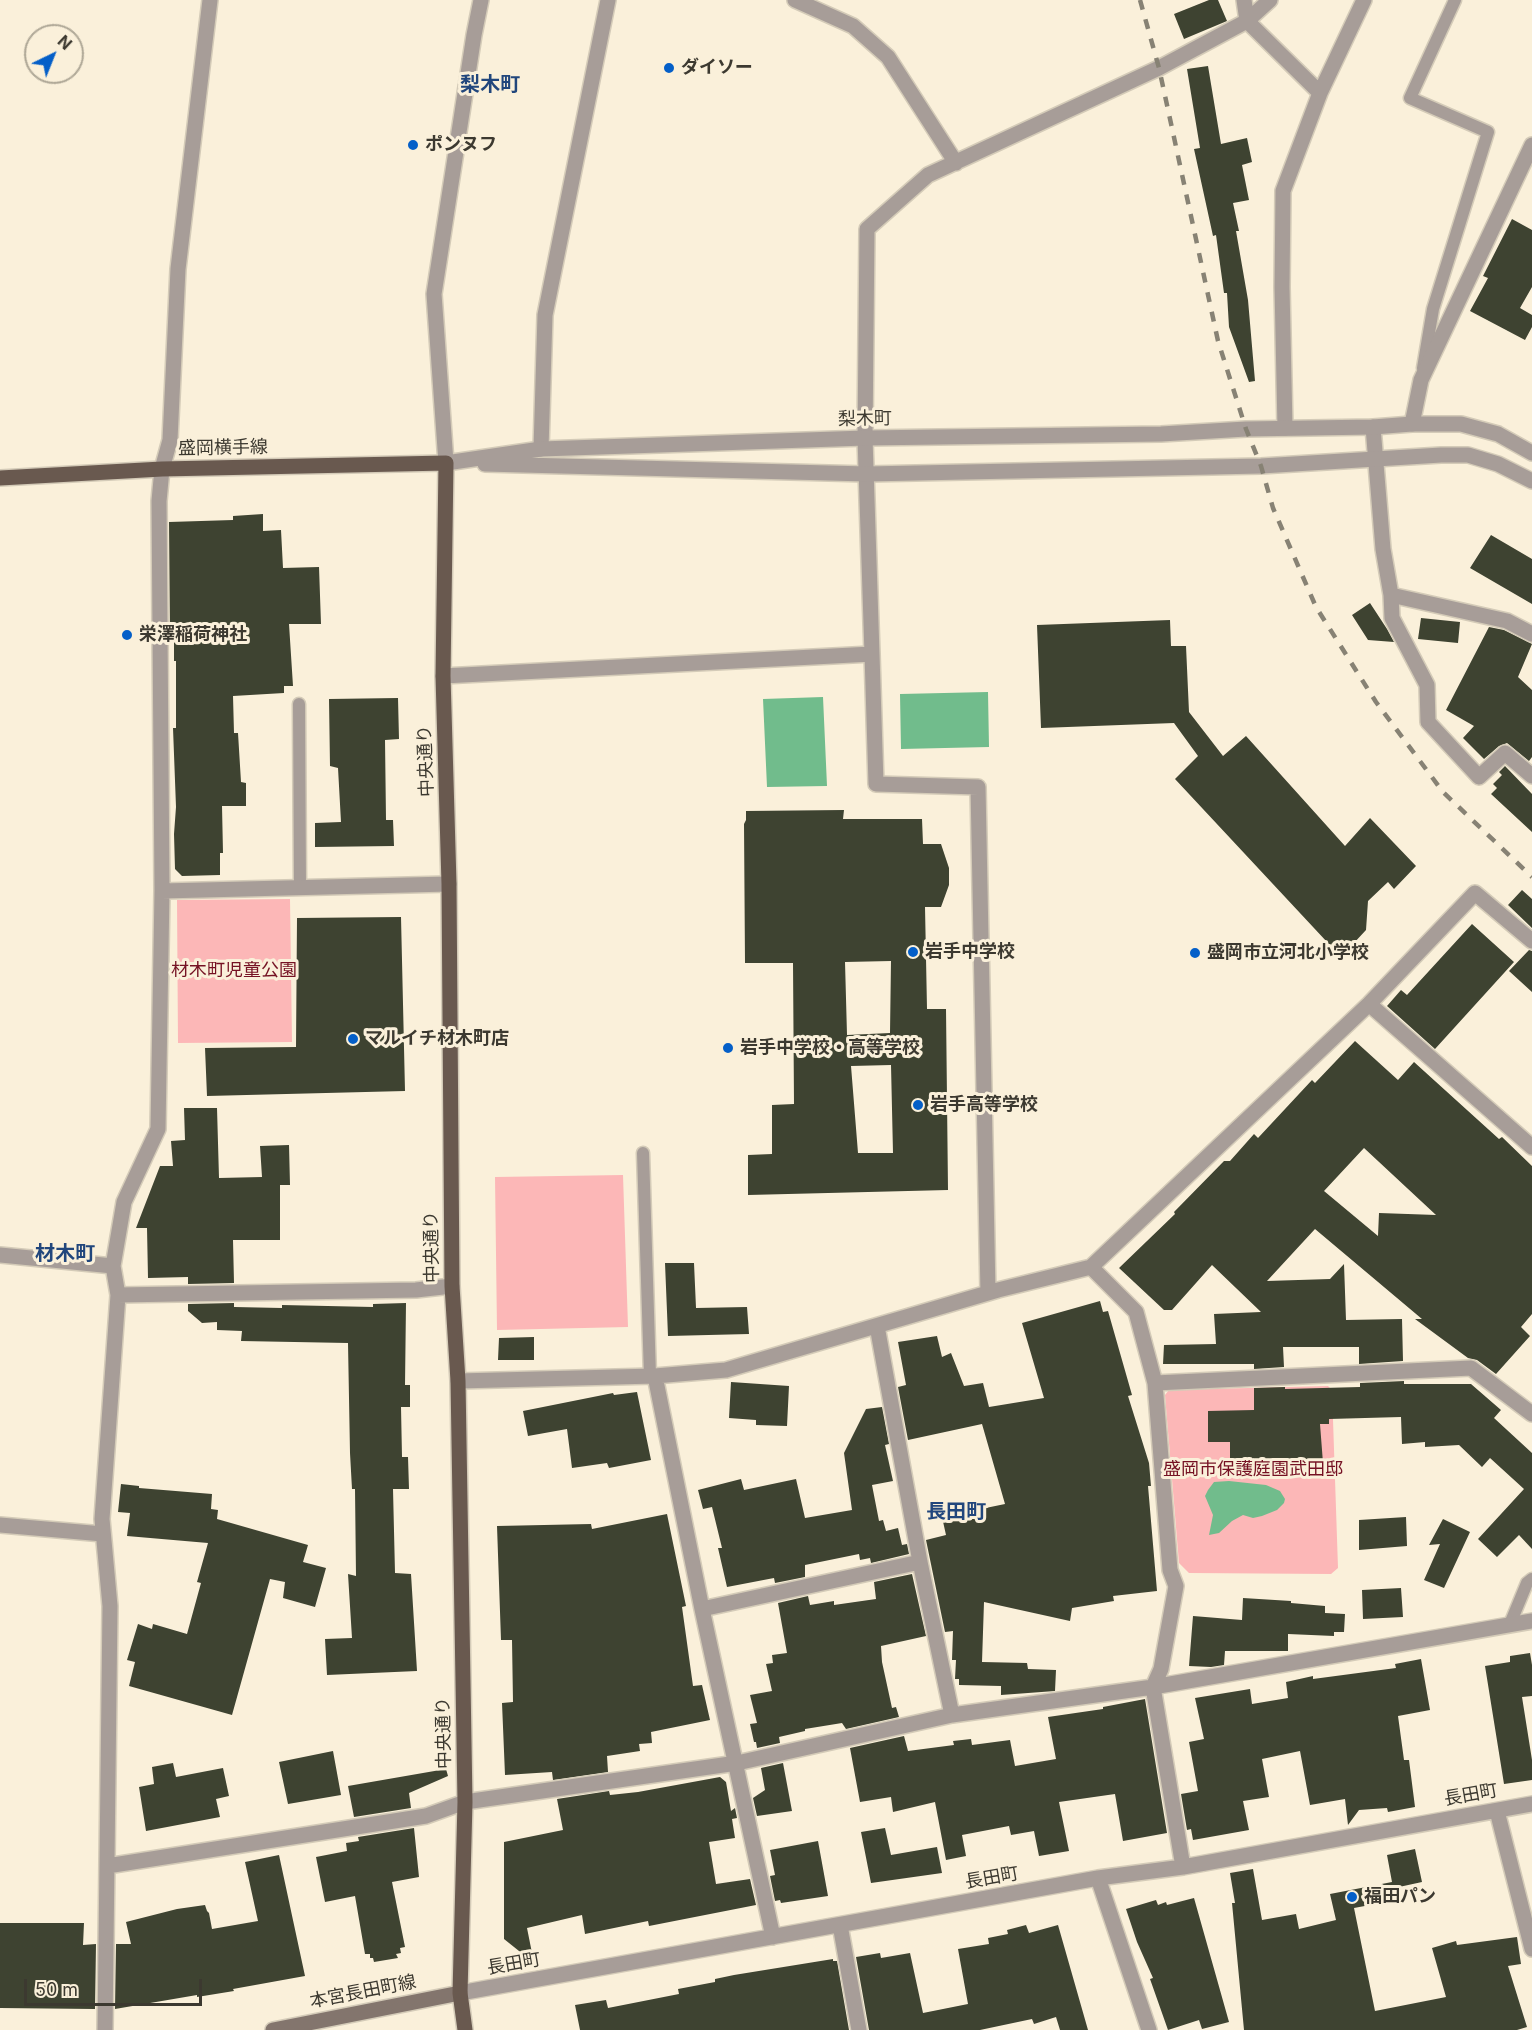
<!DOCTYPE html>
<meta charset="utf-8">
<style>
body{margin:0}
#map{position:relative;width:1532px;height:2030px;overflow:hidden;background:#faf0da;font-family:Inter,sans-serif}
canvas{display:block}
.north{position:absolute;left:24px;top:24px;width:60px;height:60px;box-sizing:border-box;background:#faf0da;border:2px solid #aea796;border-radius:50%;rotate:43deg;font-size:16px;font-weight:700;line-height:24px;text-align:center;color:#3c3930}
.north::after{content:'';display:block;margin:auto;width:21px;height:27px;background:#045fc8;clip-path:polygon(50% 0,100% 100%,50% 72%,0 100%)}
.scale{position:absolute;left:24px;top:1979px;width:178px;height:27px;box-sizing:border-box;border:3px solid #3c3930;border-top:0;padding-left:8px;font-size:18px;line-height:21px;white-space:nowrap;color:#3c3930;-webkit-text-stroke:4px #faf0da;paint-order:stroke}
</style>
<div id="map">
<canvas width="1532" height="2030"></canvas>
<div class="north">N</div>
<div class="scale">50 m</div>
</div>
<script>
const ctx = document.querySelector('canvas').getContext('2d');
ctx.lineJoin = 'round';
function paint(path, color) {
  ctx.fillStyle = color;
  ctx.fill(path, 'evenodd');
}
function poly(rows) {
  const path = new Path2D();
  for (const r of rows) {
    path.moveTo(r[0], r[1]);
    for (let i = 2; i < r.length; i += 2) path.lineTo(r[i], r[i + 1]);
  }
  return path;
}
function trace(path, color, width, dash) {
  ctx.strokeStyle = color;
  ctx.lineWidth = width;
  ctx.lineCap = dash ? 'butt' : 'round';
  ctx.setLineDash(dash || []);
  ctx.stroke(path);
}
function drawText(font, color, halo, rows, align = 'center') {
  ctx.font = font + ' Inter,"Noto Sans JP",sans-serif';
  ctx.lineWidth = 6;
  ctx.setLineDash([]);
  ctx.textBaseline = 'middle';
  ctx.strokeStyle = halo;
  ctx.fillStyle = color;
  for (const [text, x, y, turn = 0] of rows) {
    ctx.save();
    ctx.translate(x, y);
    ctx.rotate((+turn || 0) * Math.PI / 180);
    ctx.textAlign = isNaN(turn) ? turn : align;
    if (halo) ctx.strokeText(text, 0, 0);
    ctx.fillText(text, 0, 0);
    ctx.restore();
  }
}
paint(poly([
 [290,899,292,1042,178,1043,177,900],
 [623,1175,628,1327,497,1330,495,1177],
 [1328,1386,1332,1390,1338,1568,1331,1574,1189,1573,1179,1563,1165,1395,1169,1390]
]), '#fcb7b7');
paint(poly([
 [988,692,989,747,901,749,900,694],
 [823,697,827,786,767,787,763,699],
 [1229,1481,1266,1485,1280,1491,1285,1499,1284,1503,1277,1510,1262,1516,1253,1518,1243,1515,1232,1521,1219,1533,1209,1535,1213,1515,1205,1496,1208,1490,1214,1482]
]), '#71bc8c');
paint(poly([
 [1209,0,1218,0,1227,21,1184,39,1174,14],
 [1208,66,1221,144,1247,138,1252,162,1242,165,1249,200,1233,203,1239,231,1236,231,1248,300,1255,381,1249,382,1229,327,1227,293,1224,293,1216,235,1213,236,1194,149,1200,148,1187,69],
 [1512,219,1532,230,1532,287,1520,308,1532,315,1532,327,1525,340,1470,311,1488,278,1483,276],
 [263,514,263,531,281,530,283,568,319,567,321,624,289,624,293,686,284,686,284,693,233,696,234,733,238,733,241,782,246,783,246,806,222,806,223,853,220,853,220,875,182,876,175,869,174,834,176,807,173,728,176,728,176,661,174,661,174,639,170,639,169,522,233,520,233,516],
 [1491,535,1532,559,1532,604,1470,568],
 [1370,603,1387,629,1394,642,1368,640,1352,615],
 [1421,618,1460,622,1458,643,1418,639],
 [1170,620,1171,646,1186,646,1189,712,1223,756,1246,736,1345,846,1370,818,1416,866,1394,889,1388,882,1368,901,1366,930,1341,957,1175,779,1198,756,1174,723,1041,728,1037,625],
 [1489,627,1504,630,1532,644,1518,677,1532,690,1532,757,1529,761,1507,743,1499,746,1484,759,1463,738,1474,726,1446,710],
 [398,698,399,739,385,740,386,820,393,820,394,846,315,847,315,823,341,822,338,768,330,766,329,699],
 [1505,766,1532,794,1532,832,1491,794,1497,788,1493,784,1502,775,1499,772],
 [844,810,843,819,922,819,923,844,941,844,949,868,949,885,941,907,925,907,927,1009,946,1009,948,1190,748,1195,748,1155,772,1154,772,1105,794,1104,793,963,745,963,744,824,746,820,746,811],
 [891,961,890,1033,847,1035,845,962],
 [891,1065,893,1153,858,1153,851,1066],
 [1522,890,1532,899,1532,928,1508,905],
 [401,917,405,1091,207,1096,205,1048,296,1047,297,918],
 [1472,924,1514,962,1435,1049,1387,1006,1401,990,1407,995],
 [1529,950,1532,951,1532,992,1509,971],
 [1355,1041,1398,1080,1414,1062,1499,1139,1502,1137,1532,1166,1532,1314,1521,1327,1530,1336,1496,1374,1477,1360,1468,1358,1415,1319,1422,1319,1315,1229,1267,1281,1330,1279,1344,1264,1346,1320,1402,1319,1403,1361,1359,1364,1359,1347,1283,1347,1284,1367,1254,1369,1254,1364,1163,1364,1164,1345,1216,1344,1214,1314,1261,1312,1212,1265,1172,1310,1164,1310,1119,1268,1175,1214,1174,1212,1224,1161,1230,1161,1254,1134,1258,1138,1312,1080,1315,1083],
 [1364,1148,1436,1215,1379,1213,1378,1236,1324,1191],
 [184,1108,217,1108,219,1178,262,1177,260,1146,289,1145,290,1185,280,1185,280,1240,233,1240,234,1283,188,1284,188,1277,148,1278,147,1228,136,1228,160,1166,173,1166,171,1141,185,1140],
 [665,1263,694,1263,696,1308,747,1307,749,1334,668,1336],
 [1100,1301,1103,1312,1108,1311,1132,1395,1128,1396,1149,1463,1151,1486,1148,1486,1157,1591,1113,1596,1114,1601,1072,1608,1070,1621,984,1602,982,1662,1027,1663,1028,1669,1056,1670,1055,1691,1001,1695,1001,1686,959,1685,959,1679,955,1679,956,1660,952,1660,953,1631,945,1632,926,1540,946,1535,942,1517,1005,1504,982,1424,908,1440,898,1387,906,1385,898,1342,937,1336,942,1357,951,1353,964,1386,983,1383,989,1407,1044,1398,1022,1323],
 [234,1303,234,1307,282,1308,282,1305,373,1307,373,1304,406,1303,405,1385,410,1385,410,1407,401,1407,402,1457,408,1457,409,1489,393,1489,395,1573,411,1574,417,1671,327,1675,325,1639,352,1638,348,1574,356,1576,355,1489,352,1489,350,1453,348,1343,241,1341,242,1331,217,1330,217,1322,202,1323,188,1311,188,1304],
 [534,1337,534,1360,498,1360,499,1338],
 [1404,1381,1404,1384,1471,1384,1501,1410,1494,1418,1532,1453,1532,1549,1519,1535,1497,1557,1478,1539,1524,1489,1490,1458,1482,1467,1459,1445,1425,1447,1425,1442,1402,1444,1401,1417,1329,1419,1329,1424,1320,1424,1323,1463,1292,1465,1292,1473,1259,1474,1259,1460,1230,1461,1230,1442,1208,1442,1208,1411,1254,1410,1254,1388,1285,1387,1285,1389,1360,1387,1360,1383],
 [731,1382,789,1386,787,1426,756,1425,756,1420,729,1418],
 [637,1392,651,1460,609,1468,607,1463,572,1468,567,1429,528,1436,523,1411,613,1393,614,1395],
 [882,1407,889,1444,885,1445,893,1481,872,1485,879,1521,883,1520,886,1531,898,1528,902,1545,907,1544,909,1554,871,1563,870,1558,860,1560,859,1554,805,1565,805,1577,775,1583,774,1578,727,1587,718,1548,722,1548,712,1507,703,1509,698,1490,741,1479,744,1490,796,1479,805,1518,852,1510,844,1453,866,1409],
 [121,1484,139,1486,139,1488,212,1494,211,1509,218,1510,217,1519,308,1545,303,1562,326,1568,315,1607,283,1598,285,1582,270,1579,232,1715,129,1686,135,1662,127,1660,138,1624,152,1629,153,1624,187,1634,201,1583,197,1582,208,1543,127,1536,130,1513,118,1512],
 [667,1514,686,1606,682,1607,693,1686,702,1685,710,1720,651,1732,652,1743,639,1744,640,1751,607,1756,608,1772,553,1780,552,1772,505,1775,502,1703,513,1702,512,1640,501,1640,497,1526,591,1524,592,1529],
 [1406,1517,1407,1546,1359,1550,1359,1520],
 [1443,1519,1470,1532,1444,1588,1424,1580,1440,1544,1429,1545],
 [912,1574,926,1636,881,1646,882,1662,892,1708,896,1707,899,1717,846,1729,842,1723,805,1729,805,1731,779,1737,780,1743,757,1748,756,1742,754,1742,750,1724,757,1723,750,1695,772,1691,766,1664,773,1663,772,1655,787,1653,778,1603,808,1596,810,1605,834,1601,834,1605,876,1599,874,1582],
 [1401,1588,1403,1617,1363,1619,1362,1590],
 [1243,1598,1291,1601,1291,1603,1325,1606,1325,1613,1345,1614,1344,1632,1334,1632,1334,1636,1288,1634,1288,1651,1225,1651,1224,1665,1211,1667,1189,1666,1193,1616,1242,1620],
 [1530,1653,1532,1665,1532,1696,1522,1697,1532,1760,1532,1780,1504,1784,1485,1666,1510,1662,1510,1656],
 [1421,1659,1430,1710,1398,1716,1404,1760,1409,1760,1415,1807,1388,1812,1387,1808,1359,1810,1348,1825,1345,1799,1310,1805,1300,1751,1262,1759,1269,1797,1243,1801,1249,1830,1193,1840,1191,1829,1187,1830,1181,1794,1198,1791,1189,1742,1204,1739,1195,1698,1250,1689,1252,1704,1288,1698,1286,1682,1313,1676,1313,1679,1396,1668,1395,1664],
 [1145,1699,1167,1833,1123,1841,1115,1794,1059,1802,1069,1851,1039,1856,1034,1831,1011,1835,1009,1826,962,1835,966,1856,946,1860,935,1802,893,1812,891,1797,860,1802,850,1748,904,1736,908,1751,954,1745,953,1741,971,1739,972,1745,1010,1740,1015,1766,1056,1759,1048,1717,1103,1709,1103,1707],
 [333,1751,341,1795,288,1804,279,1762],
 [173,1763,176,1777,223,1768,229,1796,216,1799,220,1817,146,1831,139,1787,154,1784,152,1767],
 [783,1763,792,1811,757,1816,753,1798,765,1790,761,1768],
 [446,1769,448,1776,409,1793,411,1808,354,1817,348,1786],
 [720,1777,726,1782,731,1811,735,1808,737,1818,732,1819,735,1838,709,1842,716,1884,750,1879,756,1905,649,1926,648,1921,585,1934,582,1915,527,1928,534,1963,504,1939,504,1842,563,1830,557,1799,609,1791,610,1795,638,1792],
 [414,1828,419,1877,392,1882,405,1947,400,1948,401,1953,396,1954,398,1958,374,1962,373,1958,370,1958,370,1954,365,1954,355,1896,325,1902,316,1857,347,1851,346,1843,359,1841,358,1837],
 [885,1828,891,1855,937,1847,942,1873,871,1883,861,1832],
 [818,1841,828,1896,781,1903,780,1900,775,1901,770,1876,775,1875,770,1850],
 [1415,1849,1422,1882,1399,1887,1402,1899,1354,1908,1375,2011,1446,1997,1432,1948,1456,1941,1457,1945,1517,1937,1521,1964,1508,1966,1527,2027,1517,2030,1244,2030,1232,1903,1235,1903,1230,1873,1253,1869,1262,1920,1296,1914,1299,1929,1336,1920,1330,1894,1392,1882,1387,1855],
 [279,1855,305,1976,233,1989,234,1991,197,1997,197,1995,115,2009,116,1944,131,1944,126,1922,177,1909,205,1905,207,1911,209,1913,212,1929,258,1921,245,1862],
 [1194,1898,1229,2022,1202,2029,1199,2020,1168,2030,1150,1979,1153,1978,1137,1942,1126,1909,1156,1900,1158,1905,1166,1902,1167,1905],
 [0,1923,84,1923,83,1945,96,1944,95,2009,0,2008],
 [1026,1925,1029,1933,1058,1925,1088,2030,1060,2030,1056,2017,1034,2024,1032,2019,980,2030,869,2030,856,1957,880,1953,881,1958,910,1953,923,2013,968,2004,958,1949,989,1944,988,1938,1008,1934,1007,1930],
 [833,1959,833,1961,837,1961,849,2030,580,2030,575,2005,606,2000,608,2008,679,1994,678,1989,715,1982,715,1979,734,1975]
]), '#3e4331');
const service = poly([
 [1423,368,1433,309,1488,132,1410,98,1455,0],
 [299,704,300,888],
 [643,1153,650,1376],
 [1510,1624,1527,1583,1532,1579]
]);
const minor = poly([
 [795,0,853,26,888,57,956,163],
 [1244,0,1247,21,1320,93],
 [1412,424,1421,380,1532,145],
 [1373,427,1383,549,1391,595,1392,618,1427,685,1428,722,1479,777,1505,753,1532,776],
 [1285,428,1282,287,1283,191,1320,93,1364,0],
 [541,449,545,315,608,0],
 [1391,595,1507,621,1532,634],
 [872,654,876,784,978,787,988,1293],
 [443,676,872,654,865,438,867,229,928,175,1159,68,1247,21,1270,0],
 [162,891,449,884],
 [1369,1004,1532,1147],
 [0,1255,113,1266],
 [1091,1267,1136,1312,1155,1383,1170,1570,1176,1586,1161,1669,1153,1687,1183,1867],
 [118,1295,416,1290,452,1286],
 [877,1326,920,1562,952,1715],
 [655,1376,702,1609,773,1937],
 [458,1381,655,1376,726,1370,998,1290,1091,1267,1369,1004,1475,893,1532,941],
 [1155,1383,1471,1368,1532,1414],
 [0,1525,103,1534],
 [702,1609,920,1562],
 [1497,1811,1532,1949],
 [107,1866,426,1816,465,1802,737,1763,952,1715,1153,1687,1532,1621],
 [1098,1878,1149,2030],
 [840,1925,859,2030],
 [460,1993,1098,1878,1183,1867,1532,1804],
 [105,2030,110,1606,102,1519,118,1295,113,1266,124,1202,158,1129,162,891,159,501,162,469,170,440,178,269,210,0]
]);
const tertiary = poly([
 [446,463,541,449,865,438,1161,434,1246,429,1373,427,1412,424,1461,424,1498,434,1532,453],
 [446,463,434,294,474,35,481,0],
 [485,464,867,474,1261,466,1441,455,1468,455,1498,464,1532,481]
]);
const secondary = poly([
 [273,2030,460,1993]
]);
const primary = poly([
 [0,478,162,469,446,463,443,676,449,884,452,1286,458,1381,465,1802,460,1993,465,2030]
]);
trace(service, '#d4cbb8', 15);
trace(minor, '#d4cbb8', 18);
trace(tertiary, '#d4cbb8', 18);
trace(secondary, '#d4cbb8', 18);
trace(primary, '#d4cbb8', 18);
trace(service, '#a79d98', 12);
trace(minor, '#a79d98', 15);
trace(tertiary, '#a79d98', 15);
trace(secondary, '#83756d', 15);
trace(primary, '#69594f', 15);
trace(poly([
 [1140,0,1159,68,1218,341,1246,429,1261,466,1273,508,1316,607,1376,702,1443,792,1532,877]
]), '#878274', 4.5, [10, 10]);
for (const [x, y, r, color] of [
 [669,68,6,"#045fc8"],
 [413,145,6,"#045fc8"],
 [127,635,6,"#045fc8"],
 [913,952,6,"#045fc8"],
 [1195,953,6,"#045fc8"],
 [353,1039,6,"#045fc8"],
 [728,1048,6,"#045fc8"],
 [918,1105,6,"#045fc8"],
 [1352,1897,6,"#045fc8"]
]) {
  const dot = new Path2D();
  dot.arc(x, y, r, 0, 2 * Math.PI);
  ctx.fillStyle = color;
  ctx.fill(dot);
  trace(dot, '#faf0da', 2);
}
drawText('bold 18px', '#3c3930', '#faf0da', [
 ["ダイソー",681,68],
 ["ポンヌフ",425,145],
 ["栄澤稲荷神社",139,635],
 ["岩手中学校",925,952],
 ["盛岡市立河北小学校",1207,953],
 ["マルイチ材木町店",365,1039],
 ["岩手中学校・高等学校",740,1048],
 ["岩手高等学校",930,1105],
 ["福田パン",1364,1897]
], 'left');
drawText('18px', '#3c3930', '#faf0da', [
 ["梨木町",865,419,-1],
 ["盛岡横手線",223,448,-1],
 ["中央通り",426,761,-92],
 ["中央通り",432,1247,-91],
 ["中央通り",444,1733,-91],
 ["長田町",1471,1795,-10],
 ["長田町",992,1878,-10],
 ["長田町",514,1964,-10],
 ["本宮長田町線",363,1992,-11]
]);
drawText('18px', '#751123', '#faf0da', [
 ["材木町児童公園",234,971],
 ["盛岡市保護庭園武田邸",1253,1470]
]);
drawText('bold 20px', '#21467c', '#faf0da', [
 ["梨木町",490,85],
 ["材木町",65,1254],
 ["長田町",956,1512]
]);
</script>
